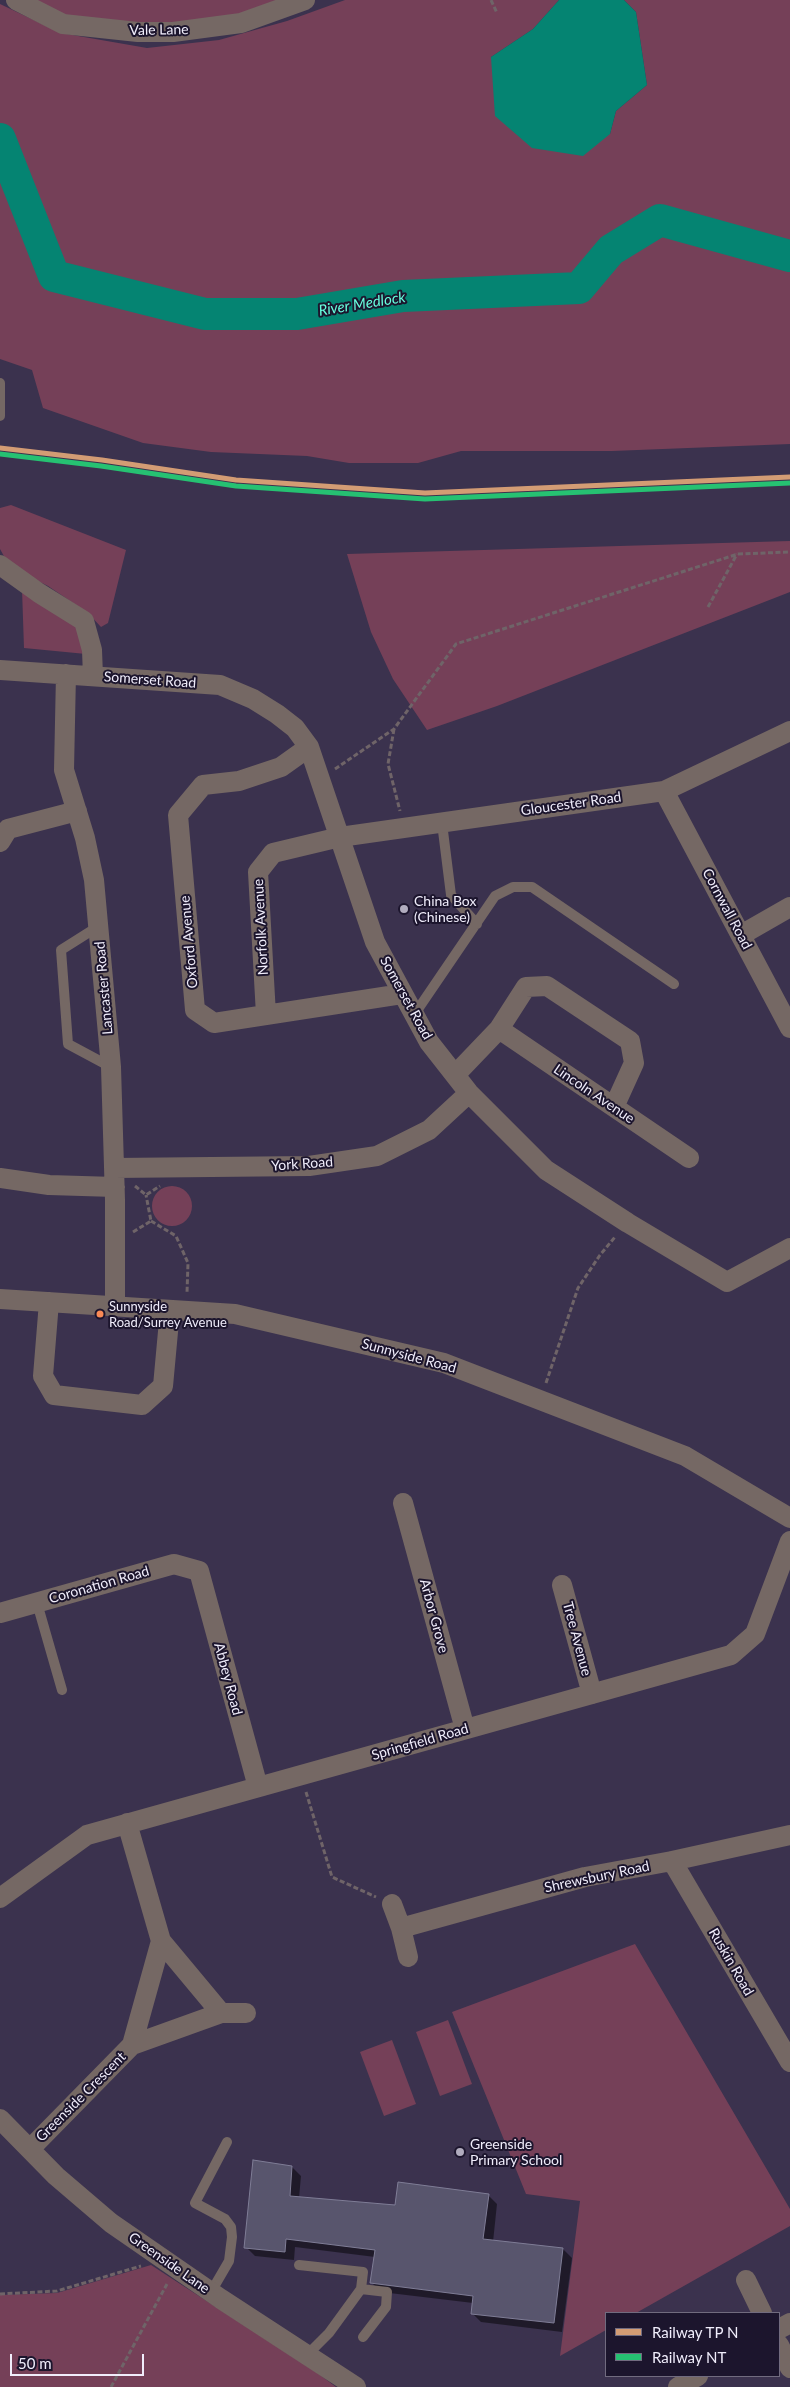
<!DOCTYPE html>
<style>
body{margin:0}
#map{position:relative;width:790px;height:2387px;overflow:hidden;background:#3b324e;font-family:Lato,sans-serif}
canvas{display:block}
.legend{position:absolute;left:605px;top:2312px;width:175px;height:65px;box-sizing:border-box;background:#1c152d;border:1px solid #716b7f;margin:0;padding:6px 9px;list-style:none;font-size:15px;color:#f0edfb}
.legend li{display:flex;align-items:center;gap:10px;height:25px}
.legend b{width:25px;border:1px solid #716b7f}
.scale{position:absolute;left:10px;top:2354px;width:134px;height:22px;box-sizing:border-box;border:2px solid #f0edfb;border-top:0;padding-left:6px;font-size:15px;line-height:18px;white-space:nowrap;color:#f0edfb;-webkit-text-stroke:4px #1c152d;paint-order:stroke}
</style>
<div id="map">
<canvas width="790" height="2387"></canvas>
<ul class="legend">
<li><b style="height:6px;background:#d39c74"></b>Railway TP N</li>
<li><b style="height:6px;background:#26c172"></b>Railway NT</li>
</ul>
<div class="scale">50 m</div>
</div>
<script>
const ctx = document.querySelector('canvas').getContext('2d');
ctx.lineJoin = 'round';
function paint(path, color) {
  ctx.fillStyle = color;
  ctx.fill(path, 'evenodd');
}
function poly(rows) {
  const path = new Path2D();
  for (const r of rows) {
    if (r.length === 3) {
      path.moveTo(r[0] + r[2], r[1]);
      path.arc(r[0], r[1], r[2], 0, 2 * Math.PI);
      continue;
    }
    path.moveTo(r[0], r[1]);
    for (let i = 2; i < r.length; i += 2) path.lineTo(r[i], r[i + 1]);
  }
  return path;
}
function trace(path, color, width, dash) {
  ctx.strokeStyle = color;
  ctx.lineWidth = width;
  ctx.lineCap = dash ? 'butt' : 'round';
  ctx.setLineDash(dash || []);
  ctx.stroke(path);
}
function drawText(font, color, halo, rows, align = 'center') {
  ctx.font = font + ' Lato,sans-serif';
  ctx.lineWidth = 4;
  ctx.setLineDash([]);
  ctx.textBaseline = 'middle';
  ctx.strokeStyle = halo;
  ctx.fillStyle = color;
  for (const [text, x, y, turn = 0] of rows) {
    ctx.save();
    ctx.translate(x, y);
    ctx.rotate((+turn || 0) * Math.PI / 180);
    ctx.textAlign = isNaN(turn) ? turn : align;
    if (halo) ctx.strokeText(text, 0, 0);
    ctx.fillText(text, 0, 0);
    ctx.restore();
  }
}
paint(poly([
 [29,0,287,0,226,19,176,25,84,23],
 [345,0,559,0,533,29,491,57,610,134,616,111,647,85,636,12,624,0,790,0,790,444,612,451,461,451,418,463,349,463,307,456,211,452,143,443,43,408,32,370,0,359,0,4,61,33,147,48,219,40,287,21],
 [11,505,126,550,108,623,101,627,88,613,48,586,10,567,0,549,0,508],
 [790,541,790,592,497,706,427,730,393,679,371,632,347,554],
 [22,589,76,624,86,654,24,648],
 [172,1206,20],
 [635,1944,790,2209,790,2226,636,2313,606,2313,606,2330,560,2356,580,2201,526,2194,452,2012],
 [448,2020,472,2084,440,2096,416,2032],
 [392,2040,416,2104,384,2116,360,2052],
 [151,2265,316,2372,336,2387,0,2387,0,2295,57,2293]
]), '#754058');
paint(poly([
 [559,0,624,0,636,12,647,85,616,111,610,134,583,156,532,148,495,116,491,57,533,29]
]), '#058472');
paint(poly([
 [292,2167,301,2176,299,2198,397,2206,488,2195,497,2204,493,2242,563,2249,572,2258,562,2332,481,2322,472,2313,473,2303,381,2292,372,2283,375,2257,295,2247,294,2260,255,2256,246,2247]
]), '#0007');
trace(poly([
 [0,139,54,276,205,314,297,314,403,296,579,288,611,250,660,220,790,256]
]), '#058472', 32);
const building = poly([
 [253,2160,292,2166,290,2196,395,2205,398,2182,489,2194,483,2239,563,2248,554,2323,471,2314,473,2296,370,2283,375,2250,286,2239,285,2252,244,2248,253,2160]
]);
paint(building, '#58556d');
trace(building, '#7f7d96', 1);
trace(poly([
 [491,0,497,13],
 [708,607,737,554],
 [394,729,388,764,400,811],
 [335,769,394,729,456,644,738,554,790,552],
 [135,1186,146,1195,160,1186],
 [151,1221,176,1236,188,1263,187,1293],
 [133,1232,151,1221,146,1195],
 [546,1383,578,1288,600,1255,615,1237],
 [306,1792,332,1877,376,1897],
 [0,2294,57,2291,141,2266],
 [111,2387,167,2284]
]), '#6f6468', 3, [5, 2.5]);
trace(poly([
 [0,383,0,416],
 [442,823,451,895,477,924],
 [99,926,61,950,68,1044,111,1067],
 [414,1015,495,896,513,887,532,887,674,984],
 [37,1603,62,1690],
 [299,2265,363,2272,361,2289],
 [211,2292,229,2261,232,2237,231,2227,225,2219,195,2203,227,2142],
 [307,2355,329,2333,361,2289,387,2292,386,2307,363,2337]
]), '#756864', 10);
trace(poly([
 [16,0,63,24,138,32,173,32,241,23,305,0],
 [0,565,39,593,84,621,92,650,93,676],
 [0,670,220,685,253,699,277,714,295,728,309,747,375,942,429,1042,469,1093,546,1170,628,1223,727,1282,790,1248],
 [66,674,64,770,85,838,94,880,111,1067,115,1200,115,1306],
 [309,747,281,767,239,781,203,785,178,815,195,1010,214,1023,402,994],
 [664,791,790,1028],
 [0,842,8,829,77,811],
 [741,935,790,907],
 [266,1015,258,872,273,853,340,837,664,791,790,731],
 [499,1029,689,1158],
 [455,1075,499,1029,526,987,547,986,630,1041,634,1063,614,1107],
 [114,1168,309,1166,377,1156,429,1130,469,1093],
 [0,1178,49,1185,115,1187],
 [0,1299,235,1314,444,1363,685,1456,790,1518],
 [49,1302,43,1376,54,1395,142,1405,163,1386,170,1310],
 [403,1503,465,1729],
 [562,1585,592,1694],
 [0,1613,174,1564,199,1571,258,1787],
 [127,1823,161,1941,221,2013],
 [672,1861,790,2062],
 [0,1898,87,1835,731,1655,755,1634,790,1541],
 [392,1904,401,1928,585,1877,672,1861,790,1835],
 [401,1928,408,1957],
 [132,2045,161,1941],
 [0,2119,56,2176,111,2223,221,2299,356,2387],
 [30,2149,132,2045,221,2013,246,2013],
 [746,2280,762,2313],
 [779,2329,790,2323],
 [779,2345,790,2368],
 [678,2387,698,2376]
]), '#756864', 20);
trace(poly([
 [0,448,102,460,236,480,425,493,790,477]
]), '#d39c74', 5);
trace(poly([
 [0,454,101,466,236,486,425,499,790,483]
]), '#26c172', 5);
for (const [x, y, r, color] of [
 [404,909,5,"#b1acbe"],
 [100,1314,4.5,"#f98a56"],
 [460,2152,5,"#b1acbe"]
]) {
  const dot = new Path2D();
  dot.arc(x, y, r, 0, 2 * Math.PI);
  ctx.fillStyle = color;
  ctx.fill(dot);
  trace(dot, '#1c152d', 2);
}
drawText('13px', '#f0edfb', '#1c152d', [
 ["Sunnyside",109,1307],
 ["Road/Surrey Avenue",109,1323]
], 'left');
drawText('14px', '#f0edfb', '#1c152d', [
 ["Vale Lane",159,30,-1],
 ["Somerset Road",150,680,4],
 ["Gloucester Road",571,804,-8],
 ["Cornwall Road",727,909,62],
 ["Norfolk Avenue",261,927,-93],
 ["Oxford Avenue",189,942,-95],
 ["Lancaster Road",104,988,-95],
 ["Somerset Road",406,998,61],
 ["Lincoln Avenue",594,1094,34],
 ["York Road",302,1164,-4],
 ["Sunnyside Road",409,1356,15],
 ["Coronation Road",99,1585,-16],
 ["Arbor Grove",434,1616,75],
 ["Tree Avenue",577,1639,75],
 ["Abbey Road",228,1679,75],
 ["Springfield Road",420,1742,-16],
 ["Shrewsbury Road",597,1877,-12],
 ["Ruskin Road",731,1962,60],
 ["Greenside Crescent",81,2097,-45],
 ["Greenside Lane",169,2263,35]
]);
drawText('14px', '#f0edfb', '#1c152d', [
 ["China Box",414,901],
 ["(Chinese)",414,917],
 ["Greenside",470,2144],
 ["Primary School",470,2160]
], 'left');
drawText('italic 15px', '#67ffde', '#1c152d', [
 ["River Medlock",362,304,-9]
]);
</script>
